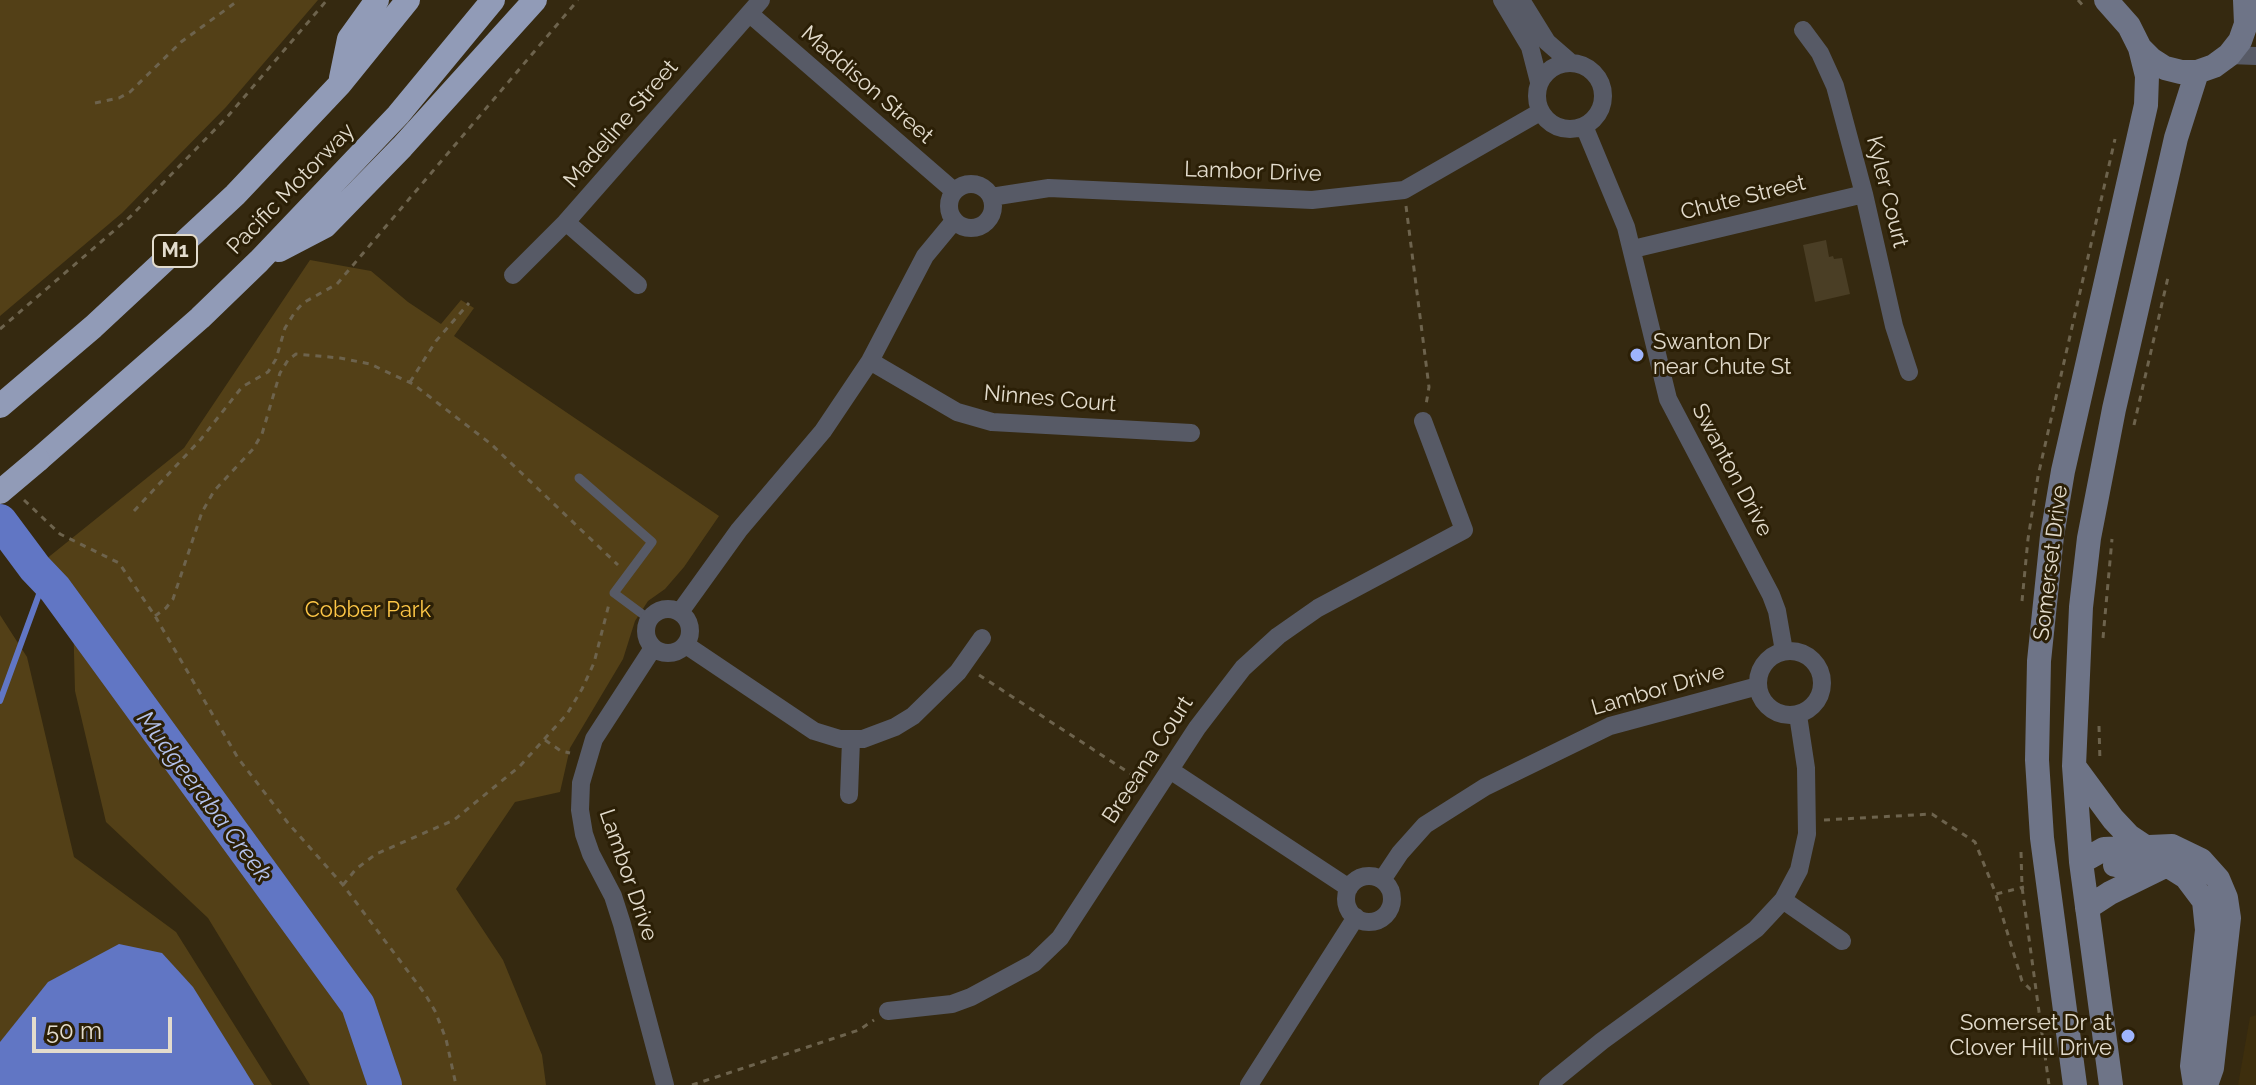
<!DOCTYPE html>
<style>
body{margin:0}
#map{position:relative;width:2256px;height:1085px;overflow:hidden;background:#352910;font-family:Raleway,sans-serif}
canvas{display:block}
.scale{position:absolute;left:32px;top:1017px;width:140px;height:36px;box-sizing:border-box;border:4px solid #e3dccd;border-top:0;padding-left:10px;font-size:24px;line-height:28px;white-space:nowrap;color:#e3dccd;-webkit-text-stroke:6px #2b1f06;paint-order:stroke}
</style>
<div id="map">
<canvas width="2256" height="1085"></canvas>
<div class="scale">50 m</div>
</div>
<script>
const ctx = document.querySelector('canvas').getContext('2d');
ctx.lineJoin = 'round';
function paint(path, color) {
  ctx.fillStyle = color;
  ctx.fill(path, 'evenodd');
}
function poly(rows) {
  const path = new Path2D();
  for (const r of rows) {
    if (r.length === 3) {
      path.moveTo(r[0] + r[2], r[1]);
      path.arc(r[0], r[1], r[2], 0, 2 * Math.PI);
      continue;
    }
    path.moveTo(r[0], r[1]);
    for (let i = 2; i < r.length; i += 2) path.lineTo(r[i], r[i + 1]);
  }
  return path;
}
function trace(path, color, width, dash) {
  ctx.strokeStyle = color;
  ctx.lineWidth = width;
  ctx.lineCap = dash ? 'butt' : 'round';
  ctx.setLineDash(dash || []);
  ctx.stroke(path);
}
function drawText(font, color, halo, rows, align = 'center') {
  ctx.font = font + ' Raleway,sans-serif';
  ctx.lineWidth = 6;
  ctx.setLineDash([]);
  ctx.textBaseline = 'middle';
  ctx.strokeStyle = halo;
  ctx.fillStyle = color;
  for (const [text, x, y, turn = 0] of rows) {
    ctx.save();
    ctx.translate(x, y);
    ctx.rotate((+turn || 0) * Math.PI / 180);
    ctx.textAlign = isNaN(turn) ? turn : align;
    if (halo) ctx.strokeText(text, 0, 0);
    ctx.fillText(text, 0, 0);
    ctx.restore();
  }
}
paint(poly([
 [2256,1015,2256,1085,2238,1085,2250,1017]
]), '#3d2e0d');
paint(poly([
 [0,0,318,0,226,107,122,213,0,316],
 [310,260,371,271,408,302,441,324,461,300,474,308,454,336,719,516,684,567,665,589,648,601,635,621,623,659,570,748,560,792,515,802,456,889,503,960,542,1055,546,1085,310,1085,208,918,106,822,75,691,73,614,35,568,184,448],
 [0,615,27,657,74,857,176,932,272,1085,0,1085]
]), '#534017');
paint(poly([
 [119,944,162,953,193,987,254,1085,0,1085,0,1042,48,982]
]), '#6176c4');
trace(poly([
 [0,701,45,578]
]), '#6176c4', 6);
trace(poly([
 [0,521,35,568,55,589,358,1005,385,1085]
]), '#6176c4', 34);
paint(poly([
 [1826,240,1829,257,1833,256,1834,259,1842,258,1850,294,1815,302,1803,245]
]), '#4a3e25');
trace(poly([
 [2078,0,2086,9],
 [95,103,119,98,130,92,181,42,239,0],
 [1406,206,1429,387,1426,405],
 [0,329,131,216,228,116,327,0],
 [410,382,436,341,469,303],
 [2134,425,2169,273],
 [24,500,60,534,119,563,155,616,238,758,288,823,343,885,425,994,435,1011,446,1039,456,1085],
 [134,511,201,439,242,387,268,372,276,359,285,328,295,312,303,303,337,284,578,0],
 [2022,601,2028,539,2038,476,2115,139],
 [155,616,166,608,173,599,202,512,214,491,253,449,262,434,280,373,288,360,296,354,340,358,370,364,413,384,491,444,618,565],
 [2103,638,2112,539],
 [979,675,1140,780],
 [2099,726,2100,762],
 [545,740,561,751,570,753],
 [1824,820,1932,814,1975,842,1996,894,2024,887],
 [2021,852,2022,887,2049,1085],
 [343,885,356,869,376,854,454,820,520,766,567,714,582,689,594,663,609,604],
 [1996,895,2022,981,2030,989,2036,990],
 [692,1085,859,1030,874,1020]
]), '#6d634d', 3, [6, 6]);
trace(poly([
 [579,478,652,542,614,593,649,619]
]), '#575a66', 9);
trace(poly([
 [1502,0,1530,47,1539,82],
 [1521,0,1547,42,1570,62],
 [750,14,954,191],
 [1803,30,1820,53,1835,86,1864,194,1894,326,1909,372],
 [2229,55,2256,56],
 [1570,96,33],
 [1584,126,1626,227,1668,399,1771,595,1777,611,1784,651],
 [971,206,22],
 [991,197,1049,188,1312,200,1404,190,1540,112],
 [566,222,638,285],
 [1633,249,1864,194],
 [513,275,566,222,761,0],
 [870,361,957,412,992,422,1191,433],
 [668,631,22],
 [680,612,739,530,823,431,870,361,925,256,954,221],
 [686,645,814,731,840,739,863,739,895,727,913,716,958,672,982,638],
 [653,648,594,739,581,783,580,810,584,834,591,854,613,896,622,924,665,1085],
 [1790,683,32],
 [1170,770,1349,888],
 [849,795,851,740],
 [1369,899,23],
 [1382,880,1400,853,1425,825,1485,787,1610,726,1758,686],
 [1783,900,1842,941],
 [888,1011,952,1004,971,997,1034,963,1060,938,1197,728,1243,668,1278,636,1318,608,1464,530,1423,421],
 [1249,1085,1356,917],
 [1548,1085,1602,1041,1756,929,1783,900,1799,870,1807,834,1806,768,1798,715]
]), '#575a66', 18);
trace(poly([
 [2106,0,2129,26,2140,48,2151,59,2165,68,2181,72,2197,72,2214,66,2229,55,2240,41,2246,24,2245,0],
 [2074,766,2113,819,2129,836,2144,846],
 [2081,862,2104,849,2172,846,2201,860,2218,879,2226,898,2229,918,2212,1068,2206,1085],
 [2115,865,2153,862,2167,865,2186,877,2204,901,2207,930,2192,1066,2195,1085],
 [2087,908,2110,893,2165,866],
 [2075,1085,2042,838,2037,760,2039,661,2052,536,2063,471,2146,105,2147,76,2140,48],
 [2111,1085,2081,862,2074,766,2081,607,2089,538,2114,409,2176,138,2197,72]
]), '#6e7487', 24);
trace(poly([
 [341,78,349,39,377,0],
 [279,250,325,226,402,147,535,0],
 [0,406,93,327,235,195,340,84,408,0],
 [38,460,200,318,259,261,398,115,493,0]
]), '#919bb7', 24);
trace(poly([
 [0,492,38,460]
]), '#919bb7', 24);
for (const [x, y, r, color] of [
 [1637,355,8,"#9eb4fd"],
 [2128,1036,8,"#9eb4fd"]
]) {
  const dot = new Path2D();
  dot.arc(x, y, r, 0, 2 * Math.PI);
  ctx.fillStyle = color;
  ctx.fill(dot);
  trace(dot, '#2b1f06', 3);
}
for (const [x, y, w] of [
 [175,251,44]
]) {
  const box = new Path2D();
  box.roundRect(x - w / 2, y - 16, w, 32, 6);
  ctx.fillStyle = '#2b1f06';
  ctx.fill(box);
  trace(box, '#e3dccd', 2);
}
drawText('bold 20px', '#e3dccd', null, [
 ["M1",175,251]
]);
drawText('22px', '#e3dccd', '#2b1f06', [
 ["Maddison Street",867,85,41],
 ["Madeline Street",621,124,-49],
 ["Lambor Drive",1253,172,2],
 ["Pacific Motorway",291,189,-46],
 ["Kyler Court",1887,192,76],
 ["Chute Street",1743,198,-14],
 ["Ninnes Court",1050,399,5],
 ["Swanton Drive",1732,470,62],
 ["Somerset Drive",2051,563,-83],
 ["Lambor Drive",1658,690,-16],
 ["Breeana Court",1148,760,-57],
 ["Lambor Drive",628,875,71]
]);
drawText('22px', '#e3dccd', '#2b1f06', [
 ["Swanton Dr",1653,342],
 ["near Chute St",1653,367],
 ["Somerset Dr at",2112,1023,"right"],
 ["Clover Hill Drive",2112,1048,"right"]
], 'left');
drawText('22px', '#fec747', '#2b1f06', [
 ["Cobber Park",368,610]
]);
drawText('italic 24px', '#b5c3ec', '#2b1f06', [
 ["Mudgeeraba Creek",204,797,53]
]);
</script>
